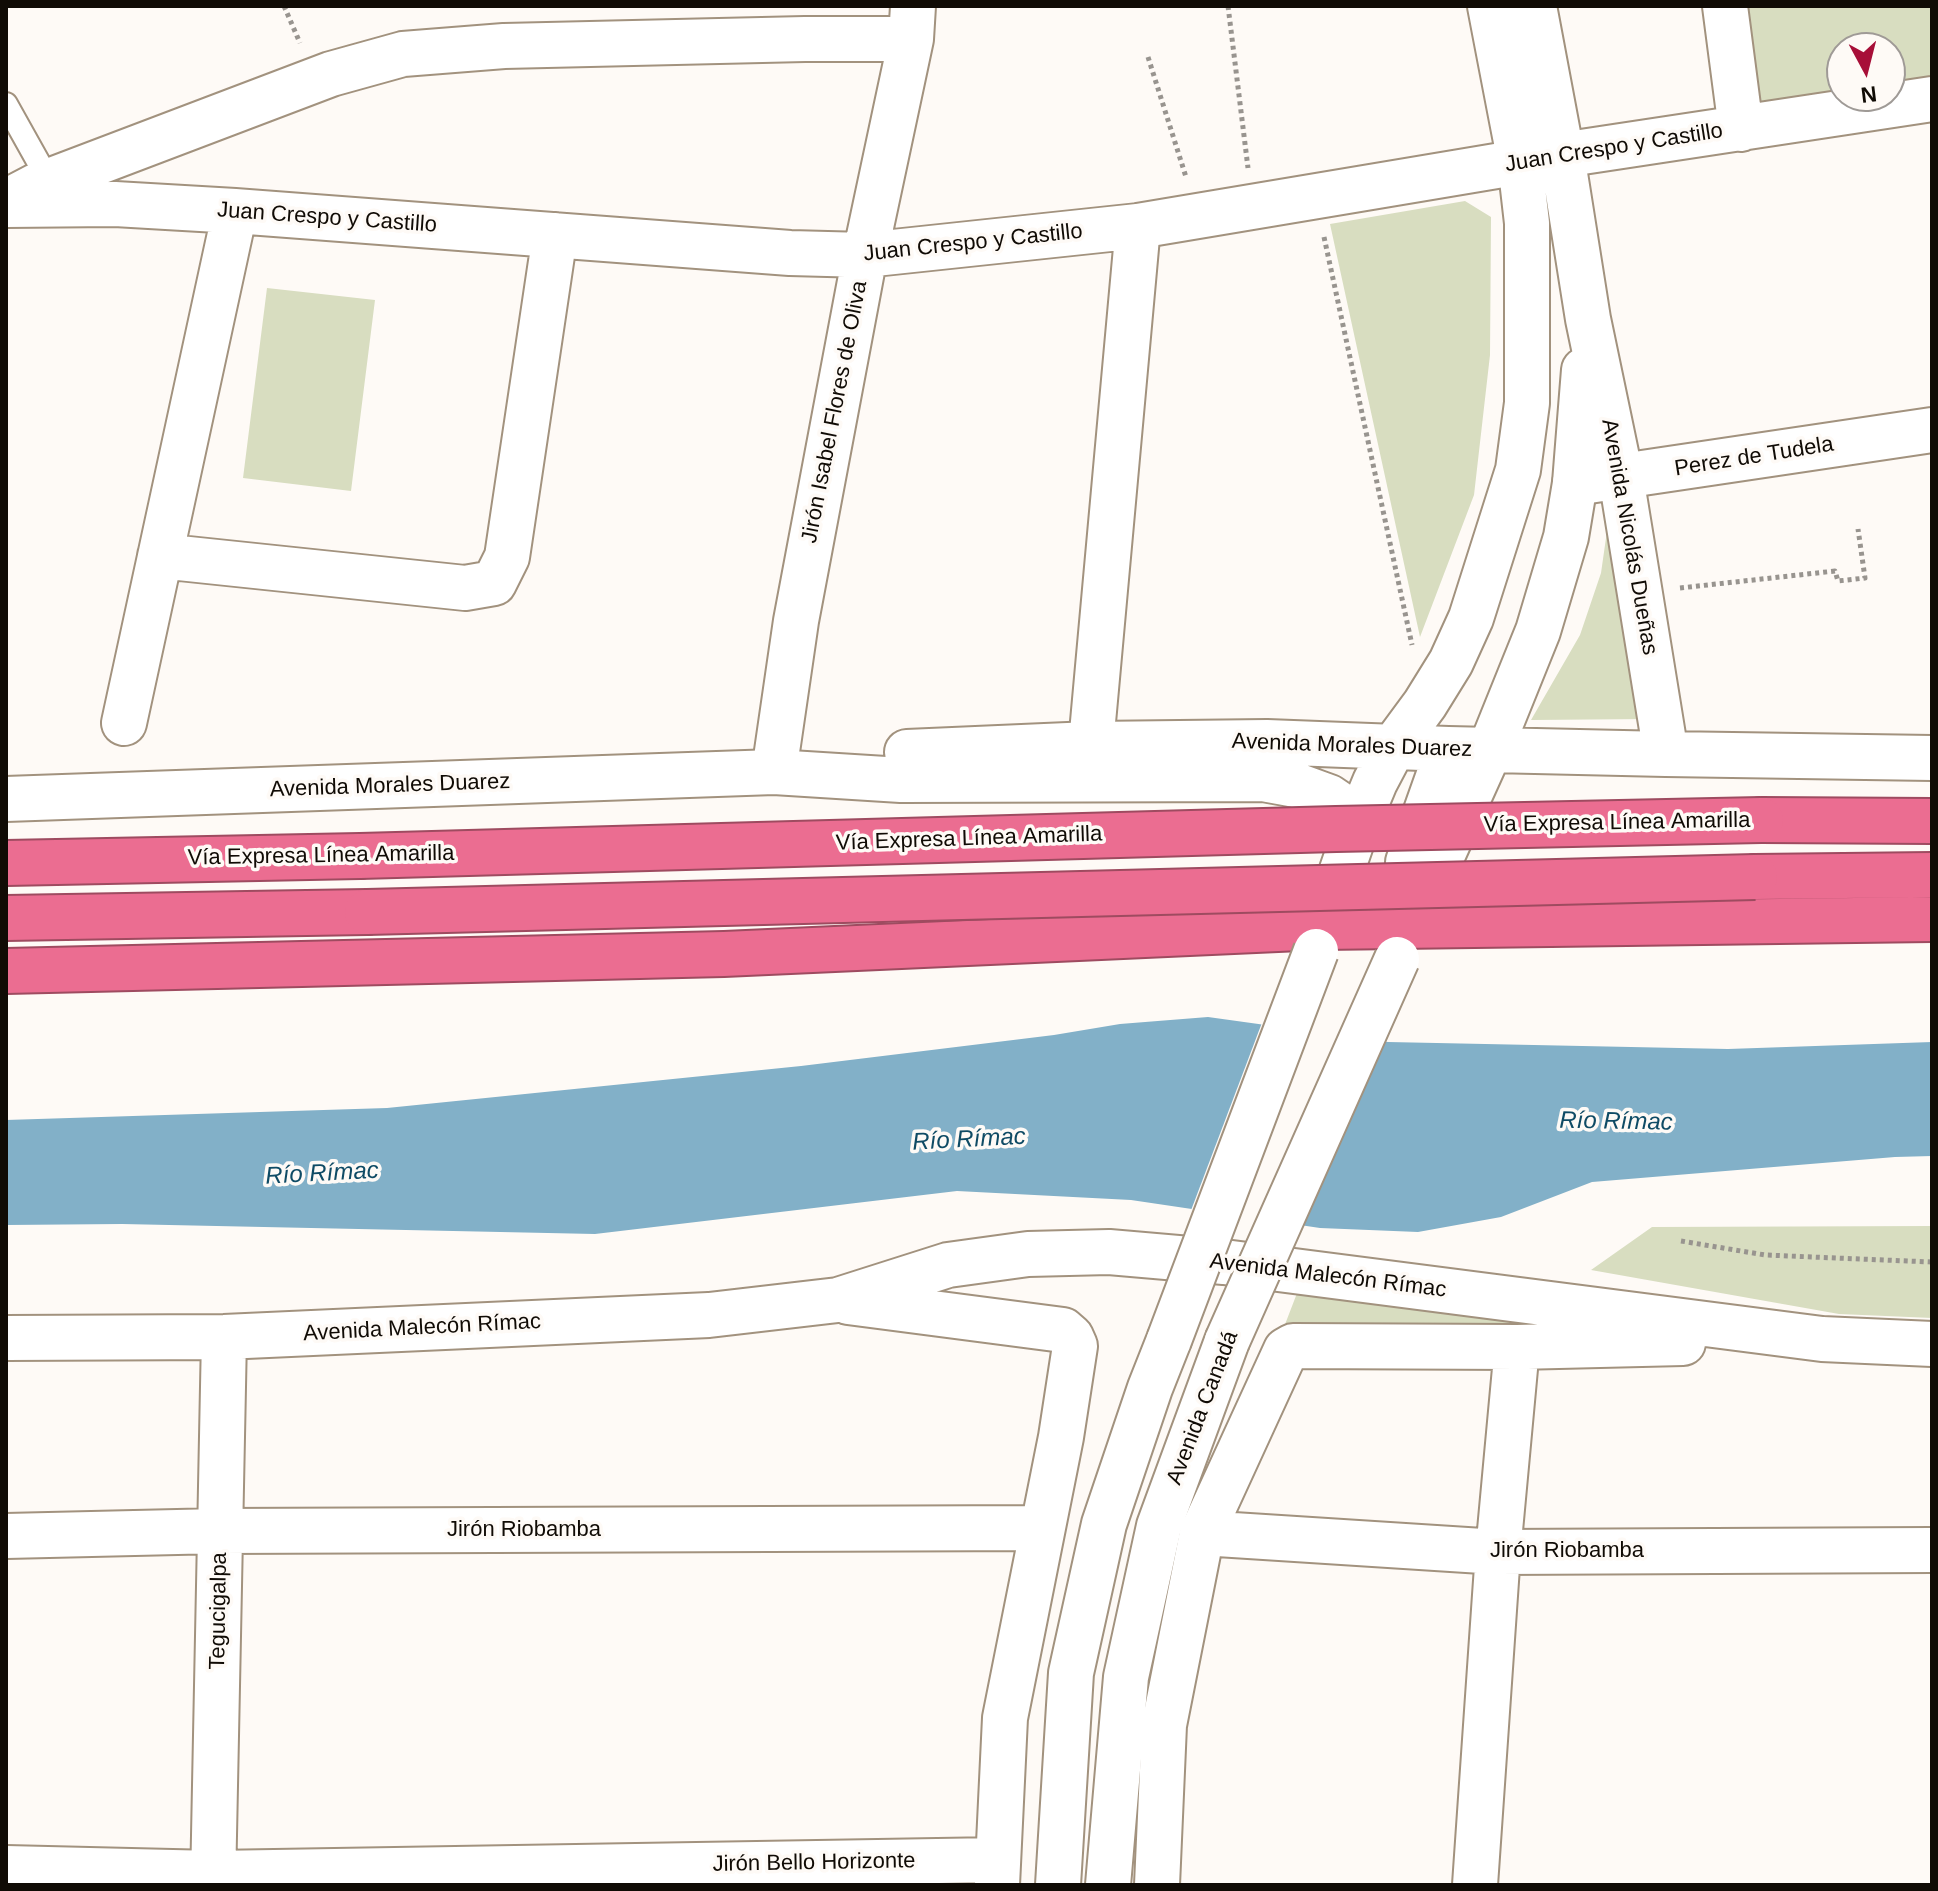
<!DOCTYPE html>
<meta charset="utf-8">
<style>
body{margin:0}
#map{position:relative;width:1938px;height:1891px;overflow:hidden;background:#fefaf6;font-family:Helvetica,sans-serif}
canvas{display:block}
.frame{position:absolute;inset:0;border:8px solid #100b05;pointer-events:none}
.north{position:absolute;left:1826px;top:32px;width:80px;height:80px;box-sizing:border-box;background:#fefaf6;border:2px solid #9f9a96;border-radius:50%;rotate:173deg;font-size:22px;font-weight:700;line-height:32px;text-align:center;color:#100b05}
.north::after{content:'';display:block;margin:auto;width:28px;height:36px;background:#a70f38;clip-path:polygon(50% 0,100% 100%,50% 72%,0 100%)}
</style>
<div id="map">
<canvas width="1938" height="1891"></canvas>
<div class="frame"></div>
<div class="north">N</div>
</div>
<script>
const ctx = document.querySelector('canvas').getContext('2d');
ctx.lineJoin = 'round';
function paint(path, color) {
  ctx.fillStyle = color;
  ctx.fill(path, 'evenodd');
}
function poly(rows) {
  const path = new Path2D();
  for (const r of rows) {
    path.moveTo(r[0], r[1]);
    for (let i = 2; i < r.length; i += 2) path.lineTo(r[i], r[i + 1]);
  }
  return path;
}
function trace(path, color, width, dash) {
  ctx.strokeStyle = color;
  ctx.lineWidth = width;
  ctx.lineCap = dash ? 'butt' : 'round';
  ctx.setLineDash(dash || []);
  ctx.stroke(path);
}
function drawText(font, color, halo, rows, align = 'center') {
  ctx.font = font + ' Helvetica,sans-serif';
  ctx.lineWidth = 7;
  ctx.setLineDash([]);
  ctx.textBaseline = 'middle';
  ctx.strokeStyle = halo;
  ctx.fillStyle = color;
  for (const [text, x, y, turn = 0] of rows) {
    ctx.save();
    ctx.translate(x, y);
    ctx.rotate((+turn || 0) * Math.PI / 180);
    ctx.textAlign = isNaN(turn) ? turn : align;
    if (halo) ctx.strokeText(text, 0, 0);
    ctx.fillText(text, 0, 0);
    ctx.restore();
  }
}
paint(poly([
 [1733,6,1932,6,1932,85,1890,92,1890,48,1842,48,1842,96,1748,116],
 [1465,201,1491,217,1490,355,1474,495,1420,637,1330,224],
 [267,288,375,300,351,491,243,478],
 [1615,475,1649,719,1531,720,1580,635,1601,573],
 [1932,1226,1932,1318,1839,1314,1591,1270,1652,1227],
 [1299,1288,1606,1331,1279,1340]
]), '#d8ddc0');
paint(poly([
 [1208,1017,1388,1042,1728,1049,1932,1042,1932,1156,1895,1157,1592,1182,1501,1217,1418,1232,1320,1228,1131,1200,957,1191,595,1234,122,1224,6,1225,6,1120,387,1108,801,1066,1054,1035,1120,1024]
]), '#82b0c8');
paint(poly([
 [1263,1020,1377,1036,1302,1230,1190,1213]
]), '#fefaf6');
const lane = poly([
 [6,104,49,181]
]);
const street = poly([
 [1725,6,1741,129],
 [15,197,36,186,331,74,403,54,504,46,805,39,911,39],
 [6,205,115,204,235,211,790,253,865,255,1138,226,1562,155,1932,99],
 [1575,483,1932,430],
 [160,556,465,588,494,583,507,557,555,235],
 [124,723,235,211],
 [1091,744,1138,226],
 [774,772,796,621,865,255,911,39,913,6],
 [848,1302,1063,1330,1071,1337,1075,1346,1061,1437,1005,1718,997,1885],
 [6,1338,224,1337,709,1315,838,1300,948,1265,1028,1254,1109,1252,1224,1262,1822,1339,1932,1344],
 [1202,1533,1498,1552,1932,1550],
 [6,1536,220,1531,1042,1528],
 [6,1868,214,1873,998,1860],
 [213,1885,224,1337],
 [1157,1885,1164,1725,1202,1533,1286,1350,1293,1346,1517,1347,1683,1343],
 [1475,1885,1498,1552,1517,1347]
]);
const secondary = poly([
 [1534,6,1562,155,1588,319,1621,477,1666,754],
 [907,752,1091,744,1267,742,1448,749,1666,754,1932,758],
 [6,799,774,772,901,780,1263,779,1296,785,1329,797,1360,818],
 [1408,862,1448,749],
 [1414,918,1490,750,1538,631,1566,537,1575,483,1584,370],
 [1324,922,1360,818,1375,782,1394,746,1425,704,1451,662,1471,618,1518,470,1527,403,1527,223,1520,162,1490,6],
 [1058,1885,1071,1673,1104,1524,1150,1388,1169,1340],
 [1108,1885,1126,1677,1159,1526,1227,1341]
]);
const highway = poly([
 [1761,820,1932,821],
 [6,863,360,856],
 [1755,877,1932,875],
 [6,918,367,912],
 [6,971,724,954,1322,927,1932,919]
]);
trace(lane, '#a2927e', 26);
trace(street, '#a2927e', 48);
trace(secondary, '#a2927e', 48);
trace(highway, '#9e4b60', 48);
trace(poly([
 [284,6,300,43],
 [1228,6,1248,168],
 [1148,57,1186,177],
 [1324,237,1412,645],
 [1680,588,1835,571,1838,581,1865,578,1858,529],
 [1681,1241,1765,1255,1932,1262]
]), '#98948f', 5, [4, 4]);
trace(lane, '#fff', 22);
trace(street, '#fff', 44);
trace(secondary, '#fff', 44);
trace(highway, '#eb6d91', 44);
const secondaryBridge = poly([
 [1169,1340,1316,951],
 [1227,1341,1397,959]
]);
const highwayBridge = poly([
 [360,856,1336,829,1761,820],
 [367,912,1755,877]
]);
trace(secondaryBridge, '#a2927e', 48, []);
trace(highwayBridge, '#9e4b60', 48, []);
trace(secondaryBridge, '#fff', 44);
trace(highwayBridge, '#eb6d91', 44);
drawText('22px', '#100b05', '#fefaf6', [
 ["Juan Crespo y Castillo",1614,148,-9],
 ["Juan Crespo y Castillo",327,218,4],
 ["Juan Crespo y Castillo",973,243,-6],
 ["Jirón Isabel Flores de Oliva",835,412,-79],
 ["Perez de Tudela",1754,457,-9],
 ["Avenida Nicolás Dueñas",1629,537,80],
 ["Avenida Morales Duarez",1352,746,2],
 ["Avenida Morales Duarez",390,786,-2],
 ["Vía Expresa Línea Amarilla",1617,823,-1],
 ["Vía Expresa Línea Amarilla",969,839,-2],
 ["Vía Expresa Línea Amarilla",321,856,-1],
 ["Avenida Malecón Rímac",1328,1276,7],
 ["Avenida Malecón Rímac",422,1328,-3],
 ["Avenida Canadá",1203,1408,-69],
 ["Jirón Riobamba",524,1530],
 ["Jirón Riobamba",1567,1551],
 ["Tegucigalpa",219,1611,-89],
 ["Jirón Bello Horizonte",814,1863,-1]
]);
drawText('italic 24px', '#0f4b65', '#fefaf6', [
 ["Río Rímac",1616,1122,1],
 ["Río Rímac",969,1140,-3],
 ["Río Rímac",322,1174,-3]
]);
</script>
